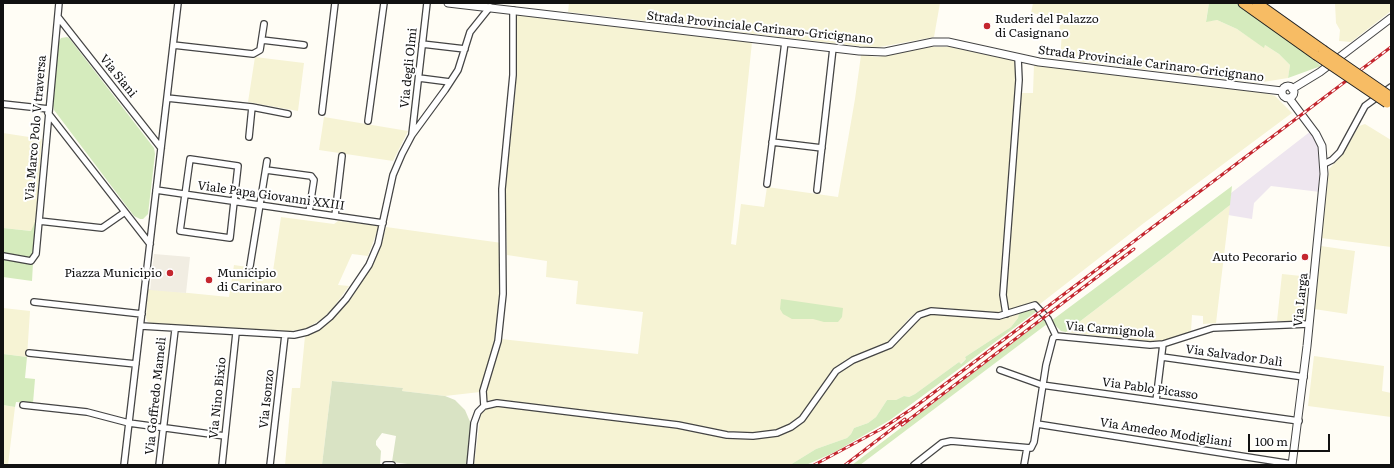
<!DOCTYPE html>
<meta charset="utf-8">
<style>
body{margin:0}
#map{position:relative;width:1394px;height:468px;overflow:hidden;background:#fffdf5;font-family:Literata,serif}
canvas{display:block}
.frame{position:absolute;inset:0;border:4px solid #111;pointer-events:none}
.scale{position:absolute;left:1248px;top:434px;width:82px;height:18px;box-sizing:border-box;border:2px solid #111;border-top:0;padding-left:5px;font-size:12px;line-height:14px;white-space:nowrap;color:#111;-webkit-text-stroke:3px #fff;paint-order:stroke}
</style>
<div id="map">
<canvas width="1394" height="468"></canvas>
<div class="frame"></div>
<div class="scale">100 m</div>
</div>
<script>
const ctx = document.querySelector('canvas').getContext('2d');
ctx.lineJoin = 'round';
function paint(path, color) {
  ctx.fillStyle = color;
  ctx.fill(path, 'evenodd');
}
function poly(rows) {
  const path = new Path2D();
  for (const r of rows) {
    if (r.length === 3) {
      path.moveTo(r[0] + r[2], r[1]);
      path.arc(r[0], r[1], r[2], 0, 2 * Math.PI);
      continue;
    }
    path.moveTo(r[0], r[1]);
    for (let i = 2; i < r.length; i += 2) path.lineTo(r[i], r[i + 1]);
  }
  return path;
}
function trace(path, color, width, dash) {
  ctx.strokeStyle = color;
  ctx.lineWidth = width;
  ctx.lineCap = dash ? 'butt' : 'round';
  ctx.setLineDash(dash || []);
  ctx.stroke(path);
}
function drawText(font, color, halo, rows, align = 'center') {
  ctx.font = font + ' Literata,serif';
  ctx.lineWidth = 4;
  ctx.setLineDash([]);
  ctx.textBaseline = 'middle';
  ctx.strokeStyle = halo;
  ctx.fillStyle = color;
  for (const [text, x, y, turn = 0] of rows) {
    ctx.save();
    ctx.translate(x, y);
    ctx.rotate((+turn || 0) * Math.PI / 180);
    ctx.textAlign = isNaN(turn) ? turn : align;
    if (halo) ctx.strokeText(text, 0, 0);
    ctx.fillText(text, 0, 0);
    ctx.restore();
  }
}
paint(poly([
 [1311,131,1319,146,1322,176,1320,192,1271,186,1254,203,1252,219,1228,215,1231,193]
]), '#eee6ef');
paint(poly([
 [569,3,940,3,934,37,874,48,568,12],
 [1033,3,1209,3,1206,21,1217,20,1237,29,1264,47,1265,45,1279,54,1290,65,1288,78,1257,83,1060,59,1062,32,1059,32,1061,18,1031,13],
 [1335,3,1391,3,1391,11,1351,42,1339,41,1340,30,1336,23],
 [515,13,752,42,731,244,736,245,741,204,764,207,767,187,838,197,855,99,861,55,877,57,930,47,951,47,1016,61,1016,83,1001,298,1002,312,993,314,948,308,931,308,920,311,909,318,890,342,845,360,844,362,835,369,809,409,792,425,770,433,731,434,674,422,508,401,488,400,485,395,486,392,501,339,638,354,643,312,576,304,578,281,546,277,547,261,507,255,505,191,516,87],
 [255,57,304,63,298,111,248,102],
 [1034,64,1262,92,1275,96,1292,113,1144,223,1040,304,1030,303,1009,311,1006,293,1021,93,1033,93],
 [324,117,408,131,393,161,319,150],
 [1365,124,1391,140,1391,247,1321,238,1329,169,1343,154,1359,126],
 [3,133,42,139,36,220,32,231,3,228],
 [1230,205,1216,323,1203,324,1203,316,1192,315,1191,331,1159,343,1066,332,1167,255],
 [281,217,334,224,338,221,379,226,368,256,352,254,338,285,349,286,333,308,322,319,305,329,282,332,175,326,150,323,147,321,146,318,148,289,229,297,234,265,273,271],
 [386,227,502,243,502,271,496,339,480,392,445,396,402,391,403,388,332,381,322,465,285,465,292,388,300,388,305,336,322,328,336,316,353,296,381,246],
 [1321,246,1355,251,1347,314,1314,309],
 [1282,274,1311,277,1306,321,1277,321],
 [3,308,30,311,27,357,3,354],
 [929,313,1001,318,1019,313,1018,318,1011,327,965,357,966,359,960,364,959,362,915,394,909,397,904,396,896,400,887,400,876,417,868,423,854,428,851,434,847,438,816,449,790,465,474,465,481,412,484,409,496,404,672,426,728,438,751,438,783,433,793,429,802,421,833,377,851,363,885,350,917,318],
 [1314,356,1384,366,1382,391,1391,393,1391,417,1308,406],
 [3,405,15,407,8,465,3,465]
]), '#f6f3d4');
paint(poly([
 [1209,3,1237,3,1290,40,1321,66,1288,78,1290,65,1279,54,1265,45,1264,48,1237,29,1217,20,1206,22],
 [67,37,69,38,154,148,155,154,148,214,143,219,140,219,134,216,54,110,52,101,58,43,61,38],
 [1232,186,1230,205,1167,255,1066,332,1061,331,1051,321],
 [36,220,33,254,31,258,3,254,3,228,31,231],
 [3,259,33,263,32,281,3,277],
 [781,299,843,308,842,317,838,322,824,322,813,319,792,319,783,314,780,309],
 [1032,308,1037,311,890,420,835,452,806,465,790,465,816,449,847,438,851,434,854,428,868,423,876,417,887,400,896,400,904,396,909,397,915,394,959,362,961,364,966,359,965,357,1011,327,1018,318,1019,313],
 [1044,319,1047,324,860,465,852,465],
 [3,354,27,357,25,378,35,379,33,403,16,402,15,407,3,405]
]), '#d5ebbd');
paint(poly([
 [332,381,403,388,402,391,445,396,455,400,465,410,471,424,467,465,415,465,392,462,396,436,382,433,376,441,376,445,381,451,380,465,322,465]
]), '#d9e3c4');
paint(poly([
 [154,254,190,257,186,293,150,290]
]), '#f1ede2');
const minor = poly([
 [58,17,161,148],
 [262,40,304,45],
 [422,44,465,49],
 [173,45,253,54,260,50,264,24],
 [419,78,450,82],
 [167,98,252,107,288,114],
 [3,104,49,109],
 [322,112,335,3],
 [48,113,150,244],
 [368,121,384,3],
 [412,134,427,3],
 [249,137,252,107],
 [772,142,822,148],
 [190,159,238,166,230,238,180,231,190,159],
 [1324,164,1332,160,1340,152,1365,106,1391,87],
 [266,170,311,176,314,180,309,212],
 [767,184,785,42],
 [156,190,383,223],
 [817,190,833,48],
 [335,216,342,156],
 [39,221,102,228,125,212],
 [3,256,31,261,36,254,59,3],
 [250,266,267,161],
 [34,302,142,314],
 [1006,314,1003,295,1019,80,1018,58],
 [141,326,294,335,307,332,318,327,330,317,346,299,369,265,378,244,393,175,402,154,412,135,445,90,458,70,470,32,490,7],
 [29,353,136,364],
 [1162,357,1304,377],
 [1000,370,1042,385,1299,421],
 [1156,401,1163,344],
 [23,405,87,412,129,423,225,436],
 [484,406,483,391,498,341,503,294,502,189,513,75,513,10],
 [1037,424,1292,464],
 [124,465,178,3],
 [159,465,175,330],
 [222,465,236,333],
 [270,465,285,335],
 [386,465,392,465],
 [470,465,474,423,478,412,484,406,497,403,678,425,727,435,753,436,777,433,791,427,802,419,836,371,853,360,890,345,913,321,919,315,931,311,999,316,1035,305,1048,319,1056,336,1150,345,1163,344,1213,328,1309,324],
 [914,465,942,443,951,441,1031,448,1034,442,1046,365,1053,338,1056,336],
 [1024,465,1027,448]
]);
const tertiary = poly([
 [448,3,859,51,885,52,933,42,948,42,1039,62,1282,91],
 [1288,92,6],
 [1292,89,1320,72,1391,18],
 [1289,98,1316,134,1322,146,1324,174,1307,346,1292,465]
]);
const trunk = poly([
 [1243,3,1316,55],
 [1257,3,1323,50]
]);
trace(minor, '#444', 8);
trace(tertiary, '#444', 9);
trace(trunk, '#222', 11);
trace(minor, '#fff', 5.5);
trace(tertiary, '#fff', 7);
trace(trunk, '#f7bc64', 9);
const rail = poly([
 [902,425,1134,249],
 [814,465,883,428,916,406,1391,47],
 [845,465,905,419]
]);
trace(rail, '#c4262e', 3);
trace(rail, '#fff', 1.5, [4.5]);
const trunkBridge = poly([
 [1323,50,1391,97],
 [1316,55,1387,103]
]);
trace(trunkBridge, '#222', 11, []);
trace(trunkBridge, '#f7bc64', 9);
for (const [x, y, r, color] of [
 [987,26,4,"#c4262e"],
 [1305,257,4,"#c4262e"],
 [170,273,4,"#c4262e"],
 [209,280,4,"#c4262e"]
]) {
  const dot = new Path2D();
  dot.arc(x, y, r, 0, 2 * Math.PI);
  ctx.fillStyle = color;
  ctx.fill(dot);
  trace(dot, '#fff', 1.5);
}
drawText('12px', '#111', '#fff', [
 ["Ruderi del Palazzo",995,19],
 ["di Casignano",995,33],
 ["Auto Pecorario",1297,257,"right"],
 ["Piazza Municipio",162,273,"right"],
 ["Municipio",217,273],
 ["di Carinaro",217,287]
], 'left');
drawText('12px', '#111', '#fff', [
 ["Strada Provinciale Carinaro-Gricignano",760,28,6],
 ["Strada Provinciale Carinaro-Gricignano",1151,64,7],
 ["Via degli Olmi",409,68,-84],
 ["Via Siani",118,76,51],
 ["Via Marco Polo V traversa",36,128,-85],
 ["Viale Papa Giovanni XXIII",271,196,8],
 ["Via Larga",1301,300,-84],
 ["Via Carmignola",1110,330,5],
 ["Via Salvador Dalì",1234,356,8],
 ["Via Pablo Picasso",1150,389,8],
 ["Via Goffredo Mameli",156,396,-84],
 ["Via Nino Bixio",218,398,-84],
 ["Via Isonzo",267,399,-84],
 ["Via Amedeo Modigliani",1166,433,9]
]);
</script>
